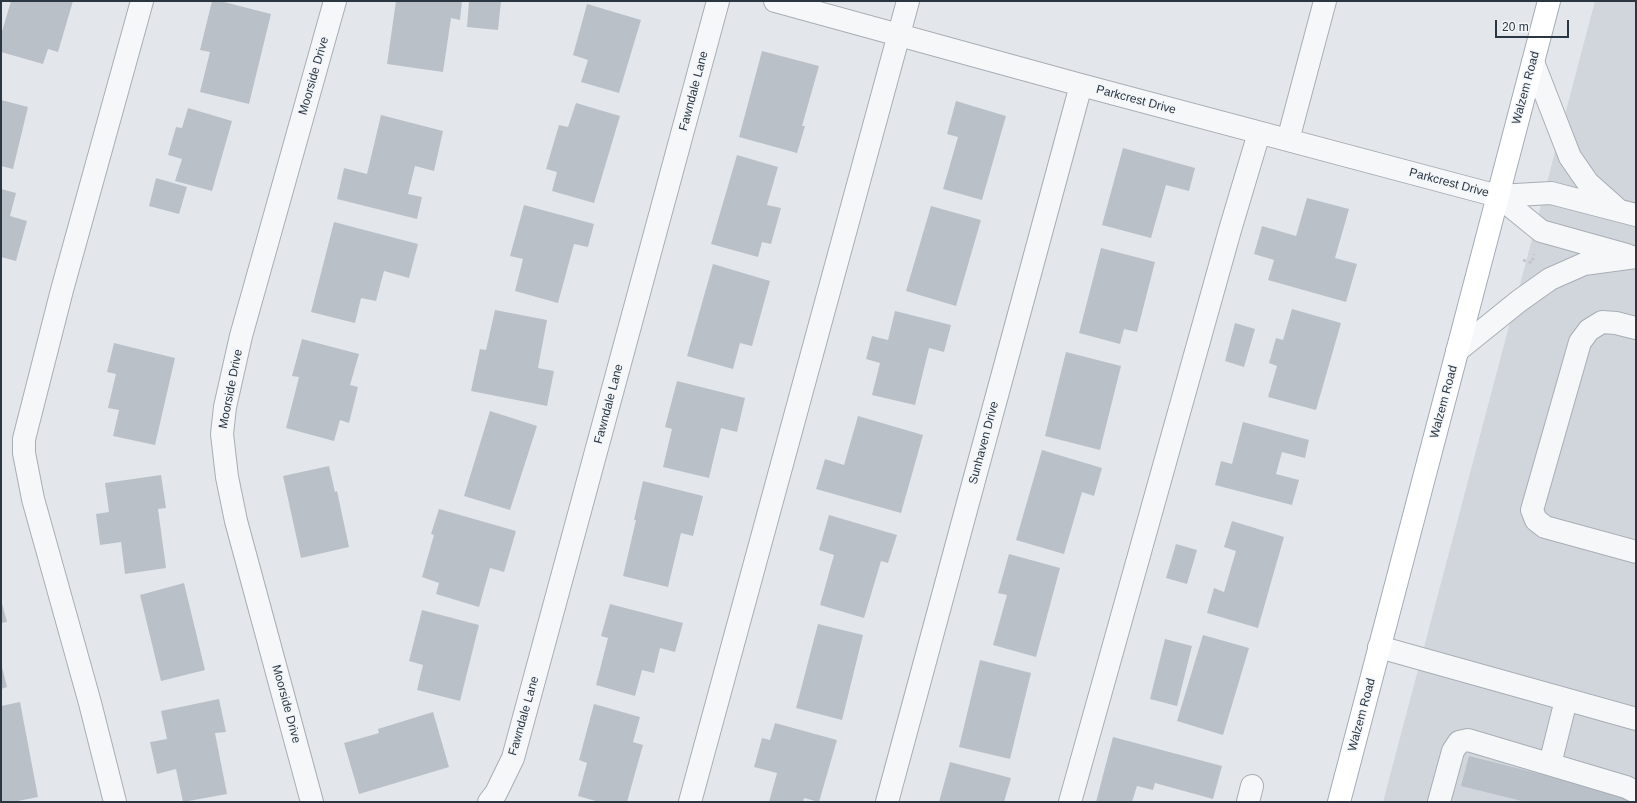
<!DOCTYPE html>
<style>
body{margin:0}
#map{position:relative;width:1637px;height:803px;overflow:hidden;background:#e3e7eb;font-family:Helvetica,sans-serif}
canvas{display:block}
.frame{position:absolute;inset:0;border:2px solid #2b3643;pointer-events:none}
.scale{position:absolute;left:1495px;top:20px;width:74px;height:18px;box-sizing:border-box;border:2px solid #2b3643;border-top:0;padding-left:5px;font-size:12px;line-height:14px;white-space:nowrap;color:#2b3643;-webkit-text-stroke:3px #f3f6f8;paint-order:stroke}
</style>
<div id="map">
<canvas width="1637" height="803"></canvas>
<div class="frame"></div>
<div class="scale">20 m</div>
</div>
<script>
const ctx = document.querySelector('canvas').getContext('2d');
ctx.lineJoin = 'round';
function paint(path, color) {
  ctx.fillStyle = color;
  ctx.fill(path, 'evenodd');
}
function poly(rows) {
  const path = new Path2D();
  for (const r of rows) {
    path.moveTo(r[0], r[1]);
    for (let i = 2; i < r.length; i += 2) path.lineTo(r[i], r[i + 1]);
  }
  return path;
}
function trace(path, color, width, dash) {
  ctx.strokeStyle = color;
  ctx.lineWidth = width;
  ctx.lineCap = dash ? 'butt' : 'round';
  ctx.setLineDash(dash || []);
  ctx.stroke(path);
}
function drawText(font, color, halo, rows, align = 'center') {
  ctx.font = font + ' Helvetica,sans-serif';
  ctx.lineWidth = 3;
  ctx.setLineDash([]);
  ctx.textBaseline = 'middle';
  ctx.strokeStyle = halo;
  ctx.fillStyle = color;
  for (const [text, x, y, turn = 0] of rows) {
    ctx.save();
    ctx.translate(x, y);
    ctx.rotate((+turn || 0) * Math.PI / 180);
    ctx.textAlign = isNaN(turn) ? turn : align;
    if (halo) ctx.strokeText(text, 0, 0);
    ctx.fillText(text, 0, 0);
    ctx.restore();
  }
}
paint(poly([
 [1595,1,1636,1,1636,802,1383,802]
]), '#d1d6dd');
paint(poly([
 [11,1,73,1,58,52,48,49,43,64,1,52,1,35],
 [212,1,220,1,271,14,249,104,200,92,210,52,200,50],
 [396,1,462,1,460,20,451,18,443,72,387,64],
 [469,1,501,1,498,30,467,27],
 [587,4,641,20,619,93,581,82,588,60,573,55],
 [762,51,819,66,802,126,805,126,797,153,739,137],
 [1,100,28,107,13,169,1,166],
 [956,101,1006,116,982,200,943,189,958,137,947,134],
 [576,103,620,116,594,203,552,191,557,172,546,169,559,125,568,127],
 [188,108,232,121,212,191,175,181,182,159,168,155,176,127,182,128],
 [381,115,443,131,434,171,415,166,408,194,422,197,417,219,337,199,344,168,367,174],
 [1123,148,1195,168,1189,191,1166,185,1151,238,1102,225],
 [737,155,778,167,767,205,781,208,771,244,762,242,758,257,711,244],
 [156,178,187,187,179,214,149,206],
 [1,189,16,193,10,216,27,221,16,261,1,257],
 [1307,198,1349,209,1335,258,1357,264,1346,302,1268,280,1274,260,1254,254,1262,226,1296,236],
 [524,205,594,224,588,247,574,244,558,303,515,291,523,259,510,256],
 [931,206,981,220,956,306,906,291],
 [334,222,418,244,409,278,384,271,376,301,361,298,355,323,311,312],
 [1101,248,1155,262,1137,332,1124,329,1120,344,1079,333],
 [713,264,770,281,752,346,740,343,733,369,687,356],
 [1292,309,1341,323,1316,410,1268,397,1277,366,1269,363,1276,338,1283,340],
 [495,310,547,320,538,368,554,371,547,406,471,391,480,349,486,350],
 [895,311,951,325,944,352,929,348,915,405,872,395,880,363,866,359,872,336,888,340],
 [1235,323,1255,329,1244,367,1225,361],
 [302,339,359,354,350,385,358,387,349,423,340,420,334,441,286,428,299,377,292,376],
 [114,343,175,358,155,445,113,436,119,410,108,408,116,374,107,372],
 [1066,352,1121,366,1100,450,1045,436],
 [677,381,745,398,737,432,721,428,709,478,663,467,672,429,665,427],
 [490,411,537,426,510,510,464,496],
 [858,416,923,435,901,513,816,489,825,459,844,465],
 [1243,422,1309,440,1305,458,1282,452,1276,474,1299,480,1292,505,1215,485,1221,461,1232,464],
 [1042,450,1102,468,1094,496,1082,492,1064,554,1016,540],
 [329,466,335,492,337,491,349,547,301,558,283,476],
 [161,475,166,508,158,509,166,568,125,574,121,542,100,545,96,514,109,512,105,483],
 [643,481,703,496,693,536,681,533,668,587,623,576,636,520,634,520],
 [439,509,516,531,504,572,490,568,479,607,436,594,439,583,422,577,434,535,431,534],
 [829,515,897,535,888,563,881,561,864,618,820,605,834,555,819,550],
 [1232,521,1284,537,1258,628,1207,613,1214,588,1224,592,1236,551,1224,547],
 [1176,544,1197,550,1187,584,1166,578],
 [1009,554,1060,568,1036,657,993,645,1007,595,998,593],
 [184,583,205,670,161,681,140,595],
 [1,600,7,622,1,623],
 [610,604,683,623,675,652,660,648,654,673,642,670,635,696,596,685,608,638,601,636],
 [422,610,479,625,460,701,417,690,423,665,409,661],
 [818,624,863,635,842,720,796,708],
 [1203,635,1249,648,1223,735,1177,721],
 [1165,639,1192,646,1177,706,1150,699],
 [980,660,1031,673,1010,759,959,747],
 [1,663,7,687,1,689],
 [219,699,226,732,215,733,227,794,183,802,176,769,157,774,150,742,167,739,161,711],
 [20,702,38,797,13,802,1,802,1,706],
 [594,704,640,717,633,742,643,745,627,802,599,802,578,796,587,763,579,760],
 [433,712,449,767,359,794,344,743,379,733,378,729],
 [775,723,837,740,819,802,804,798,803,802,769,802,777,773,754,767,762,738,770,740],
 [1113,737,1222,766,1213,799,1155,783,1153,790,1137,786,1132,802,1096,802],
 [1469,756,1631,797,1630,802,1526,802,1461,786],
 [950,762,1011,778,1004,802,939,802]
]), '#bac0c8');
const minor = poly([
 [775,1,1081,85,1498,196,1551,193,1636,215],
 [1533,62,1570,157,1588,183,1615,207],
 [1288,140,1325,1],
 [1498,196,1541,231,1627,255],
 [1636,328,1616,323,1602,322,1589,330,1580,342,1532,510,1536,520,1545,527,1636,552],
 [1457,351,1519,301,1550,279,1584,264,1636,257],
 [1379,647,1636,719],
 [1550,764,1566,700],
 [115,802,90,703,33,499,24,453,24,439,62,290,142,1],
 [312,802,236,521,227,477,222,434,225,407,241,336,335,1],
 [489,802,496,793,513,758,718,1],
 [690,802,908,1],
 [887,802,1081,85],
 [1070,802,1230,230,1259,133],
 [1248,802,1252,786],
 [1439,802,1453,751,1459,742,1468,740,1626,787,1636,792]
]);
const major = poly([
 [1339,802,1549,1]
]);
trace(minor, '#a8aeb5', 24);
trace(major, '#a3acb7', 24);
trace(poly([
 [1523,260,1532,263,1534,254]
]), '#c1c5ca', 2.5, [3, 3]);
trace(minor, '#f6f7f9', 22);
trace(major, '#fff', 22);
drawText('12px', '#2b3643', '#f3f6f8', [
 ["Moorside Drive",314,76,-74],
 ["Walzem Road",1526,88,-75],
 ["Fawndale Lane",694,91,-75],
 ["Parkcrest Drive",1136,100,15],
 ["Parkcrest Drive",1449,183,15],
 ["Moorside Drive",231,389,-79],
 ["Walzem Road",1444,402,-75],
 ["Fawndale Lane",609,404,-75],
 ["Sunhaven Drive",984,443,-75],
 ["Moorside Drive",286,704,75],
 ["Walzem Road",1362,715,-75],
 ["Fawndale Lane",524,716,-74]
]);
</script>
